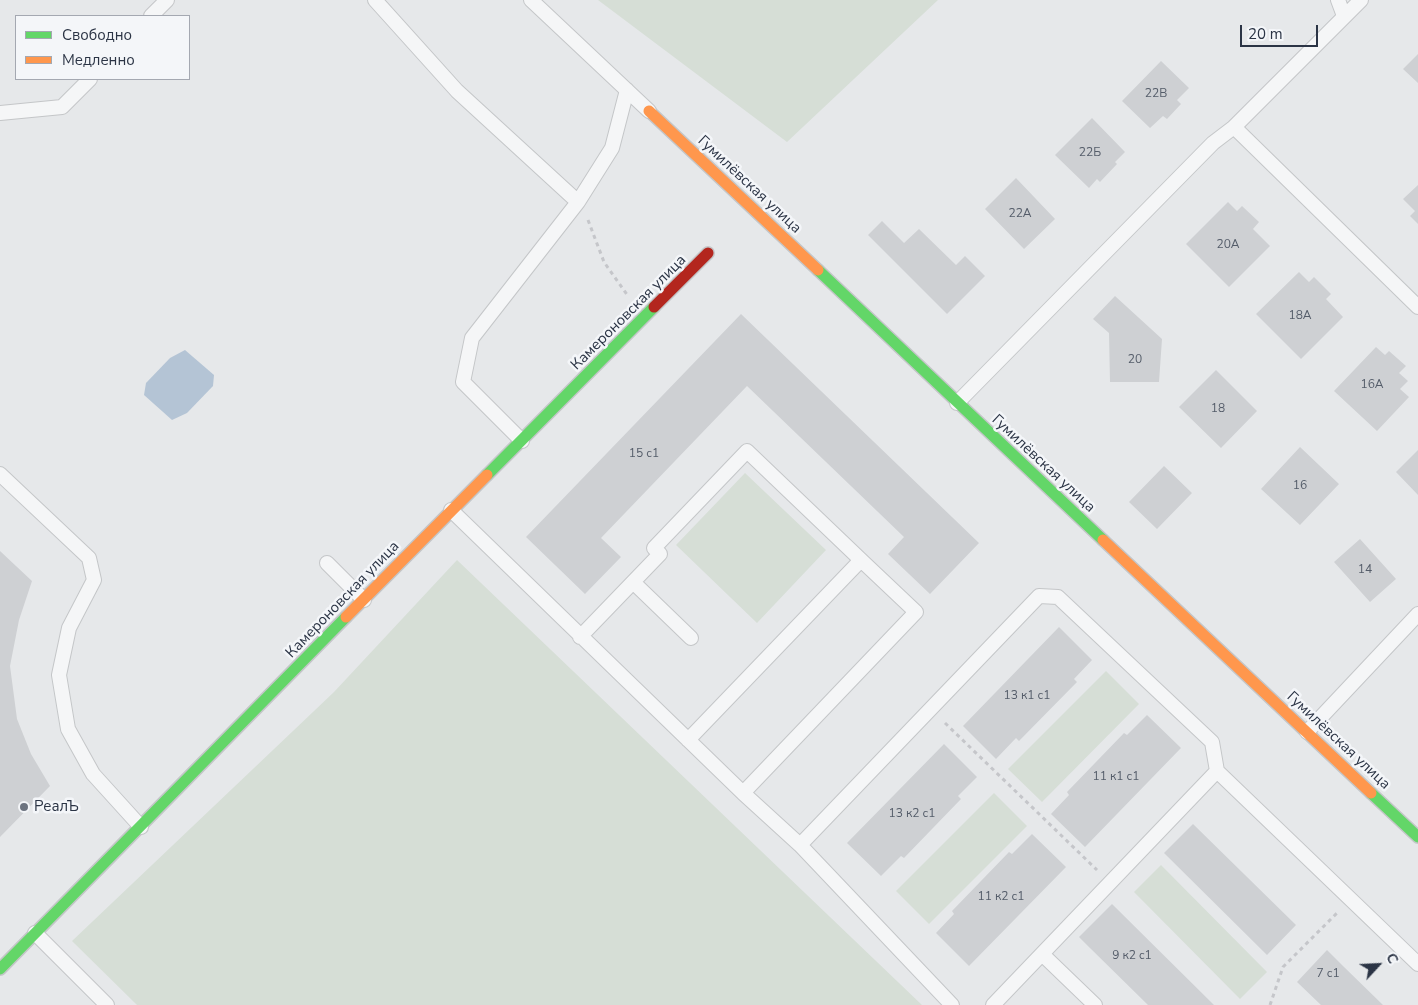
<!DOCTYPE html>
<meta charset="utf-8">
<style>
body{margin:0}
#map{position:relative;width:1418px;height:1005px;overflow:hidden;background:#e6e8ea;font-family:"Nunito Sans",sans-serif}
canvas{display:block}
.legend{position:absolute;left:15px;top:15px;width:175px;height:65px;box-sizing:border-box;background:#f4f6f9;border:1px solid #a4a8b1;margin:0;padding:6px 9px;list-style:none;font-size:15px;color:#2b3445}
.legend li{display:flex;align-items:center;gap:10px;height:25px}
.legend b{width:25px;border:1px solid #a4a8b1}
.north{position:absolute;left:1353px;top:940px;width:50px;height:50px;-webkit-text-stroke:4px #f4f6f9;paint-order:stroke;rotate:65deg;font-size:14px;font-weight:700;line-height:20px;text-align:center;color:#2b3445}
.north::after{content:'';display:block;margin:auto;width:18px;height:22px;background:#2b3445;clip-path:polygon(50% 0,100% 100%,50% 72%,0 100%)}
.scale{position:absolute;left:1240px;top:25px;width:78px;height:22px;box-sizing:border-box;border:2px solid #2b3445;border-top:0;padding-left:6px;font-size:15px;line-height:18px;white-space:nowrap;color:#2b3445;-webkit-text-stroke:4px #f4f6f9;paint-order:stroke}
</style>
<div id="map">
<canvas width="1418" height="1005"></canvas>
<ul class="legend">
<li><b style="height:6px;background:#63d668"></b>Свободно</li>
<li><b style="height:6px;background:#ff974d"></b>Медленно</li>
</ul>
<div class="north">С</div>
<div class="scale">20 m</div>
</div>
<script>
const ctx = document.querySelector('canvas').getContext('2d');
ctx.lineJoin = 'round';
function paint(path, color) {
  ctx.fillStyle = color;
  ctx.fill(path, 'evenodd');
}
function poly(rows) {
  const path = new Path2D();
  for (const r of rows) {
    path.moveTo(r[0], r[1]);
    for (let i = 2; i < r.length; i += 2) path.lineTo(r[i], r[i + 1]);
  }
  return path;
}
function trace(path, color, width, dash) {
  ctx.strokeStyle = color;
  ctx.lineWidth = width;
  ctx.lineCap = dash ? 'butt' : 'round';
  ctx.setLineDash(dash || []);
  ctx.stroke(path);
}
function drawText(font, color, halo, rows, align = 'center') {
  ctx.font = font + ' "Nunito Sans",sans-serif';
  ctx.lineWidth = 5;
  ctx.setLineDash([]);
  ctx.textBaseline = 'middle';
  ctx.strokeStyle = halo;
  ctx.fillStyle = color;
  for (const [text, x, y, turn = 0] of rows) {
    ctx.save();
    ctx.translate(x, y);
    ctx.rotate((+turn || 0) * Math.PI / 180);
    ctx.textAlign = isNaN(turn) ? turn : align;
    if (halo) ctx.strokeText(text, 0, 0);
    ctx.fillText(text, 0, 0);
    ctx.restore();
  }
}
paint(poly([
 [598,0,938,0,787,142],
 [745,473,826,550,757,623,676,545],
 [457,560,922,1005,137,1005,72,941,334,692],
 [1106,671,1139,704,1042,802,1008,769],
 [994,793,1027,826,929,924,896,891],
 [1161,865,1267,972,1240,999,1134,892]
]), '#d6ded6');
paint(poly([
 [185,350,214,375,213,386,187,413,172,420,144,395,146,383,170,358]
]), '#b4c4d5');
paint(poly([
 [1418,54,1418,83,1403,69],
 [1161,61,1189,88,1177,100,1181,104,1167,119,1163,116,1150,128,1122,101],
 [1092,118,1125,152,1115,162,1117,164,1100,182,1097,179,1089,188,1055,155],
 [1016,178,1055,219,1024,249,985,209],
 [1418,185,1418,224,1410,216,1415,211,1403,199],
 [1228,202,1237,211,1242,206,1259,222,1253,229,1270,246,1229,287,1186,244],
 [882,221,904,243,919,229,956,265,965,256,985,276,947,314,868,235],
 [1299,272,1309,282,1314,277,1331,294,1326,299,1343,317,1301,359,1256,314],
 [1115,296,1162,339,1159,382,1110,382,1109,333,1093,319],
 [741,314,979,543,930,594,888,554,904,537,747,386,601,538,621,557,585,594,526,537],
 [1376,347,1385,355,1389,351,1406,366,1399,373,1408,381,1400,389,1409,397,1377,431,1334,391],
 [1216,370,1257,411,1221,448,1179,407],
 [1300,447,1339,484,1300,525,1261,489],
 [1418,450,1418,495,1396,472],
 [1164,466,1192,493,1157,529,1129,502],
 [1360,539,1396,579,1370,602,1334,562],
 [0,551,32,581,19,620,10,666,17,719,31,754,50,786,0,837],
 [1059,627,1092,660,1074,679,1077,682,1019,741,1016,738,996,759,963,726],
 [1147,715,1181,748,1085,847,1051,814,1069,795,1067,792,1124,733,1127,735],
 [944,744,977,777,958,796,961,799,904,858,901,856,881,876,847,843],
 [1193,824,1296,925,1267,955,1164,853],
 [1032,834,1066,867,969,966,936,933,954,914,952,911,1009,852,1012,854],
 [1112,904,1214,1005,1148,1005,1090,948,1079,937],
 [1327,950,1343,966,1383,1005,1321,1005,1297,982]
]), '#ced0d3');
const lane = poly([
 [375,0,457,91,578,202,472,338,463,382,522,441],
 [531,0,649,111],
 [1338,0,1344,16],
 [151,16,167,0],
 [0,113,62,107,90,79],
 [1234,127,1361,0],
 [578,202,612,148,627,90],
 [957,403,1213,143,1234,127,1418,307],
 [0,474,89,558,94,580,69,628,59,675,68,729,93,774,141,827],
 [451,510,743,793,800,845,952,1005],
 [327,563,364,600],
 [633,582,691,638],
 [580,637,660,554,654,548,747,451,861,560],
 [1307,732,1418,614],
 [688,740,861,560,916,612,743,793],
 [800,845,1039,596,1058,597,1212,742,1217,771],
 [35,933,107,1005],
 [1042,954,1095,1005],
 [993,1005,1217,771,1418,964]
]);
const fast = poly([
 [818,270,1103,540],
 [487,475,654,307],
 [1371,793,1418,837],
 [0,969,346,617]
]);
const slow = poly([
 [649,111,818,270],
 [1103,540,1371,793],
 [346,617,487,475]
]);
const jam = poly([
 [654,307,708,253]
]);
trace(lane, '#c4c6c8', 16);
trace(fast, '#c4c6c8', 14);
trace(slow, '#c4c6c8', 14);
trace(jam, '#c4c6c8', 14);
trace(poly([
 [588,220,604,262,628,296],
 [945,723,1097,870],
 [1270,1005,1283,967,1337,913]
]), '#c5c6ca', 3, [4, 4]);
trace(lane, '#f5f6f7', 14);
trace(fast, '#63d668', 11);
trace(slow, '#ff974d', 11);
trace(jam, '#b3261e', 11);
for (const [x, y, r, color] of [
 [24,807,5,"#6c737f"]
]) {
  const dot = new Path2D();
  dot.arc(x, y, r, 0, 2 * Math.PI);
  ctx.fillStyle = color;
  ctx.fill(dot);
  trace(dot, '#f4f6f9', 2);
}
drawText('12px', '#545c69', null, [
 ["22В",1156,94],
 ["22Б",1090,153],
 ["22А",1020,214],
 ["20А",1228,245],
 ["18А",1300,316],
 ["20",1135,360],
 ["16А",1372,385],
 ["18",1218,409],
 ["15 с1",644,454],
 ["16",1300,486],
 ["14",1365,570],
 ["13 к1 с1",1027,696],
 ["11 к1 с1",1116,777],
 ["13 к2 с1",912,814],
 ["11 к2 с1",1001,897],
 ["9 к2 c1",1132,956],
 ["7 с1",1328,974]
]);
drawText('15px', '#2b3445', '#f4f6f9', [
 ["Гумилёвская улица",749,185,43],
 ["Камероновская улица",629,313,-45],
 ["Гумилёвская улица",1043,464,43],
 ["Камероновская улица",343,600,-46],
 ["Гумилёвская улица",1338,741,43]
]);
drawText('15px', '#2b3445', '#f4f6f9', [
 ["РеалЪ",34,807]
], 'left');
</script>
